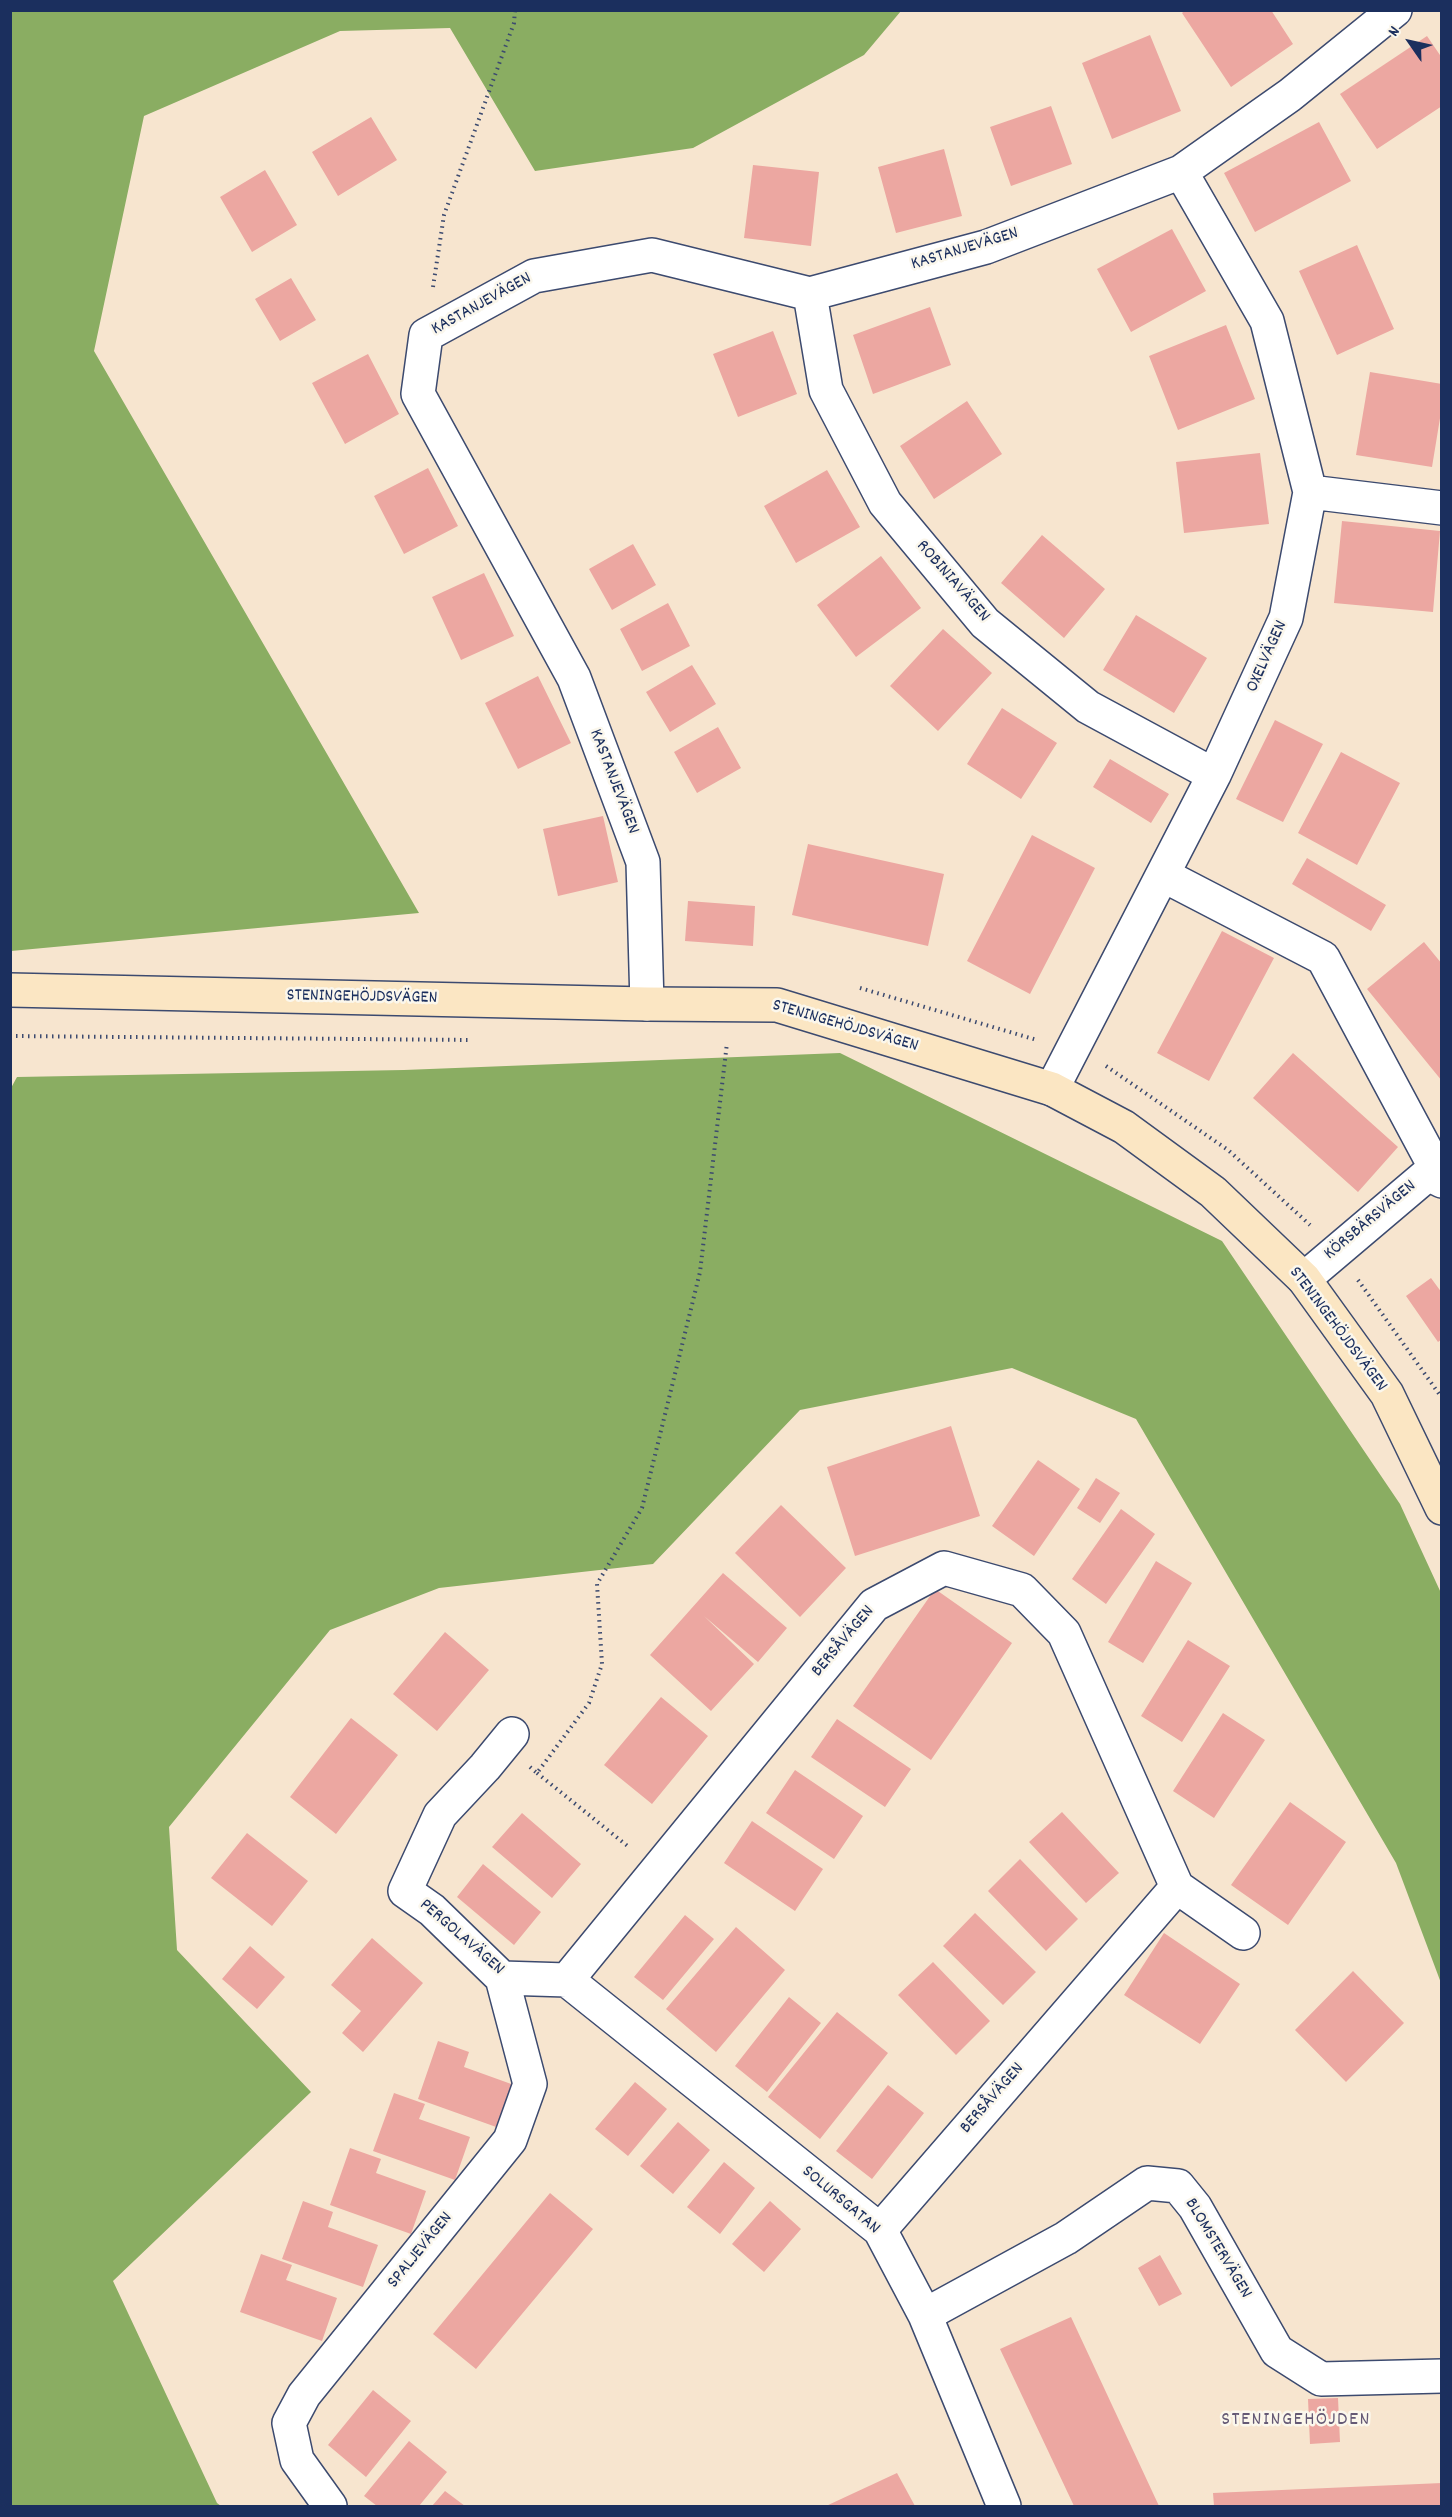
<!DOCTYPE html>
<meta charset="utf-8">
<style>
body{margin:0}
#map{position:relative;width:1452px;height:2517px;overflow:hidden;background:#f7e5cf;font-family:Dekko,sans-serif}
canvas{display:block}
.frame{position:absolute;inset:0;border:12px solid #1b2f5e;pointer-events:none}
.north{position:absolute;left:1380px;top:12px;width:60px;height:60px;-webkit-text-stroke:4px #fbf7ec;paint-order:stroke;rotate:304deg;font-size:16px;font-weight:700;line-height:24px;text-align:center;color:#1b2f5e}
.north::after{content:'';display:block;margin:auto;width:21px;height:27px;background:#1b2f5e;clip-path:polygon(50% 0,100% 100%,50% 72%,0 100%)}
</style>
<div id="map">
<canvas width="1452" height="2517"></canvas>
<div class="frame"></div>
<div class="north">N</div>
</div>
<script>
const ctx = document.querySelector('canvas').getContext('2d');
ctx.lineJoin = 'round';
function paint(path, color) {
  ctx.fillStyle = color;
  ctx.fill(path, 'evenodd');
}
function poly(rows) {
  const path = new Path2D();
  for (const r of rows) {
    path.moveTo(r[0], r[1]);
    for (let i = 2; i < r.length; i += 2) path.lineTo(r[i], r[i + 1]);
  }
  return path;
}
function trace(path, color, width, dash) {
  ctx.strokeStyle = color;
  ctx.lineWidth = width;
  ctx.lineCap = dash ? 'butt' : 'round';
  ctx.setLineDash(dash || []);
  ctx.stroke(path);
}
function drawText(font, color, halo, rows, align = 'center') {
  ctx.font = font + ' Dekko,sans-serif';
  ctx.lineWidth = 5;
  ctx.setLineDash([]);
  ctx.textBaseline = 'middle';
  ctx.strokeStyle = halo;
  ctx.fillStyle = color;
  for (const [text, x, y, turn = 0] of rows) {
    ctx.save();
    ctx.translate(x, y);
    ctx.rotate((+turn || 0) * Math.PI / 180);
    ctx.textAlign = isNaN(turn) ? turn : align;
    if (halo) ctx.strokeText(text, 0, 0);
    ctx.fillText(text, 0, 0);
    ctx.restore();
  }
}
paint(poly([
 [11,10,901,11,864,55,693,148,535,171,450,28,340,31,144,116,94,351,419,913,11,951],
 [840,1053,1222,1241,1400,1504,1441,1593,1441,1983,1396,1863,1136,1419,1012,1368,800,1410,653,1564,439,1588,330,1630,169,1827,177,1950,311,2092,113,2281,217,2503,221,2506,11,2506,11,1088,17,1077,404,1070]
]), '#8aad62');
paint(poly([
 [1185,10,1271,10,1293,44,1231,87,1182,13],
 [1150,35,1181,111,1112,139,1082,63],
 [1427,36,1442,58,1442,106,1377,149,1340,94],
 [1051,106,1072,164,1011,186,990,127],
 [371,117,397,160,338,196,312,152],
 [1319,122,1351,181,1255,232,1224,173],
 [944,149,962,216,896,233,878,167],
 [753,165,819,172,811,246,744,238],
 [265,170,297,225,252,252,220,197],
 [1172,229,1206,291,1131,332,1097,269],
 [1357,245,1394,329,1337,355,1299,271],
 [291,278,316,320,280,341,255,299],
 [930,307,951,365,873,394,853,335],
 [1226,325,1255,399,1178,430,1149,356],
 [773,331,797,394,738,417,713,354],
 [368,354,399,414,345,444,312,383],
 [1370,372,1442,384,1442,406,1432,467,1356,455],
 [967,401,1002,454,934,499,900,446],
 [1260,453,1269,524,1184,533,1176,462],
 [428,468,458,526,404,554,374,496],
 [827,470,860,527,796,563,764,506],
 [1342,521,1440,531,1433,612,1334,603],
 [1042,535,1105,589,1064,638,1001,583],
 [633,544,656,585,612,610,589,569],
 [881,556,921,608,856,657,817,605],
 [484,573,514,636,461,660,432,597],
 [668,603,690,646,642,671,620,629],
 [1136,615,1207,658,1174,713,1103,670],
 [943,629,992,673,938,731,890,686],
 [692,665,716,704,670,732,646,692],
 [538,676,571,743,518,769,485,703],
 [1002,708,1057,743,1021,799,967,764],
 [1275,720,1323,744,1283,822,1236,799],
 [718,727,741,768,697,793,674,752],
 [1341,752,1400,783,1357,865,1298,833],
 [1110,759,1169,794,1151,823,1093,787],
 [603,816,618,882,558,896,543,829],
 [1032,835,1095,868,1030,994,967,961],
 [808,844,944,874,928,946,792,915],
 [1307,858,1386,905,1371,931,1292,884],
 [688,901,755,906,753,946,685,941],
 [1222,931,1274,958,1209,1081,1157,1053],
 [1424,942,1442,964,1442,1081,1367,989],
 [1293,1053,1398,1147,1358,1192,1253,1098],
 [1431,1278,1442,1293,1442,1339,1438,1342,1406,1296],
 [951,1426,980,1516,855,1556,827,1467],
 [1038,1460,1080,1489,1034,1556,992,1526],
 [1096,1478,1120,1493,1100,1523,1077,1508],
 [781,1505,846,1568,800,1617,735,1553],
 [1121,1509,1155,1534,1106,1604,1072,1579],
 [1156,1561,1192,1583,1143,1663,1108,1642],
 [723,1573,787,1628,758,1662,704,1616,754,1664,711,1711,650,1655],
 [935,1589,1012,1643,931,1760,853,1706],
 [445,1632,489,1670,437,1731,393,1694],
 [1188,1640,1230,1666,1182,1742,1141,1716],
 [661,1697,708,1736,652,1804,604,1765],
 [1223,1713,1265,1740,1214,1818,1173,1791],
 [351,1718,398,1755,336,1834,290,1797],
 [837,1719,911,1769,885,1807,811,1757],
 [795,1770,863,1816,834,1859,766,1813],
 [1290,1802,1346,1842,1288,1925,1231,1885],
 [1062,1812,1119,1873,1086,1903,1029,1842],
 [522,1813,581,1864,552,1898,492,1847],
 [752,1821,823,1869,795,1911,724,1863],
 [247,1833,308,1881,272,1926,211,1878],
 [1020,1859,1078,1919,1046,1951,988,1891],
 [483,1864,541,1912,514,1945,457,1897],
 [975,1913,1036,1972,1003,2005,943,1946],
 [685,1915,714,1939,663,2000,634,1977],
 [736,1927,785,1970,716,2052,666,2009],
 [1164,1933,1240,1984,1200,2044,1124,1995],
 [372,1938,423,1983,363,2052,342,2033,361,2011,331,1985],
 [250,1946,285,1977,257,2009,222,1979],
 [933,1962,990,2021,956,2055,898,1995],
 [1353,1971,1404,2023,1346,2082,1295,2030],
 [789,1997,821,2023,767,2092,735,2066],
 [837,2012,888,2053,820,2139,768,2097],
 [438,2041,469,2052,464,2067,514,2085,499,2128,418,2099],
 [635,2082,667,2109,628,2156,595,2129],
 [888,2085,924,2113,872,2179,836,2151],
 [394,2093,425,2104,419,2119,470,2137,455,2180,373,2151],
 [678,2122,710,2150,673,2194,640,2166],
 [350,2148,381,2159,376,2173,426,2191,411,2234,330,2205],
 [724,2162,755,2188,720,2234,687,2207],
 [550,2193,593,2229,476,2369,433,2334],
 [303,2201,333,2212,328,2227,378,2245,363,2287,282,2259],
 [770,2201,801,2229,764,2272,732,2244],
 [261,2254,292,2265,286,2280,337,2298,322,2341,240,2312],
 [1160,2255,1182,2294,1159,2306,1138,2268],
 [1071,2317,1159,2506,1074,2506,1000,2349],
 [373,2390,411,2421,366,2477,328,2445],
 [1338,2398,1340,2442,1310,2444,1308,2399],
 [409,2441,447,2472,419,2506,377,2506,364,2496],
 [897,2473,915,2506,826,2506],
 [1442,2483,1442,2506,1214,2506,1213,2493],
 [445,2491,465,2506,432,2506]
]), '#eca7a1');
const street = poly([
 [810,294,826,390,885,503,985,623,1088,707,1214,775],
 [1310,492,1442,508],
 [1163,875,1323,958,1442,1180],
 [647,1004,643,862,574,678,418,394,426,335,534,276,652,255,810,294,986,247,1181,172,1290,95,1395,10],
 [1052,1089,1214,775,1286,618,1310,492,1267,321,1181,172],
 [1304,1279,1428,1174,1442,1181],
 [512,1734,485,1767,440,1815,405,1891,432,1910,502,1978,567,1980],
 [567,1980,874,1605,944,1568,1022,1590,1064,1633,1177,1887,1243,1933],
 [567,1980,880,2230,925,2315,1004,2506],
 [880,2230,1177,1887],
 [925,2315,1066,2238,1147,2183,1178,2186,1195,2207,1277,2351,1321,2379,1442,2376],
 [330,2506,297,2460,289,2423,304,2395,510,2140,530,2084,502,1978]
]);
const secondary = poly([
 [10,990,647,1004,777,1005,1052,1089,1124,1127,1213,1192,1304,1279,1387,1394,1442,1508]
]);
trace(street, '#3c4a6f', 36);
trace(secondary, '#3c4a6f', 36);
trace(poly([
 [433,287,444,215,514,23,515,10],
 [860,988,1037,1040],
 [10,1036,472,1040],
 [1106,1066,1228,1150,1310,1225],
 [1358,1280,1442,1398],
 [530,1767,537,1773,589,1703,602,1664,597,1584,642,1508,700,1272,727,1043],
 [537,1773,630,1848]
]), '#3c4a6f', 4, [1.5, 4.5]);
trace(street, '#fff', 33);
trace(secondary, '#fbe6c3', 33);
drawText('18px', '#1b2f5e', '#fbf7ec', [
 ["KASTANJEVÄGEN",965,250,-17],
 ["KASTANJEVÄGEN",482,305,-29],
 ["ROBINIAVÄGEN",952,582,49],
 ["OXELVÄGEN",1268,657,-66],
 ["KASTANJEVÄGEN",613,782,69],
 ["STENINGEHÖJDSVÄGEN",362,998,1],
 ["STENINGEHÖJDSVÄGEN",845,1027,16],
 ["KÖRSBÄRSVÄGEN",1371,1221,-40],
 ["STENINGEHÖJDSVÄGEN",1337,1330,53],
 ["BERSÅVÄGEN",844,1642,-50],
 ["PERGOLAVÄGEN",461,1938,41],
 ["BERSÅVÄGEN",993,2099,-49],
 ["SOLURSGATAN",840,2201,40],
 ["BLOMSTERVÄGEN",1217,2249,59],
 ["SPALJEVÄGEN",421,2251,-51]
]);
ctx.letterSpacing = '1.5px';
drawText('20px', '#645975', '#fbf7ec', [
 ["STENINGEHÖJDEN",1296,2421]
]);
ctx.letterSpacing = '0px';
</script>
